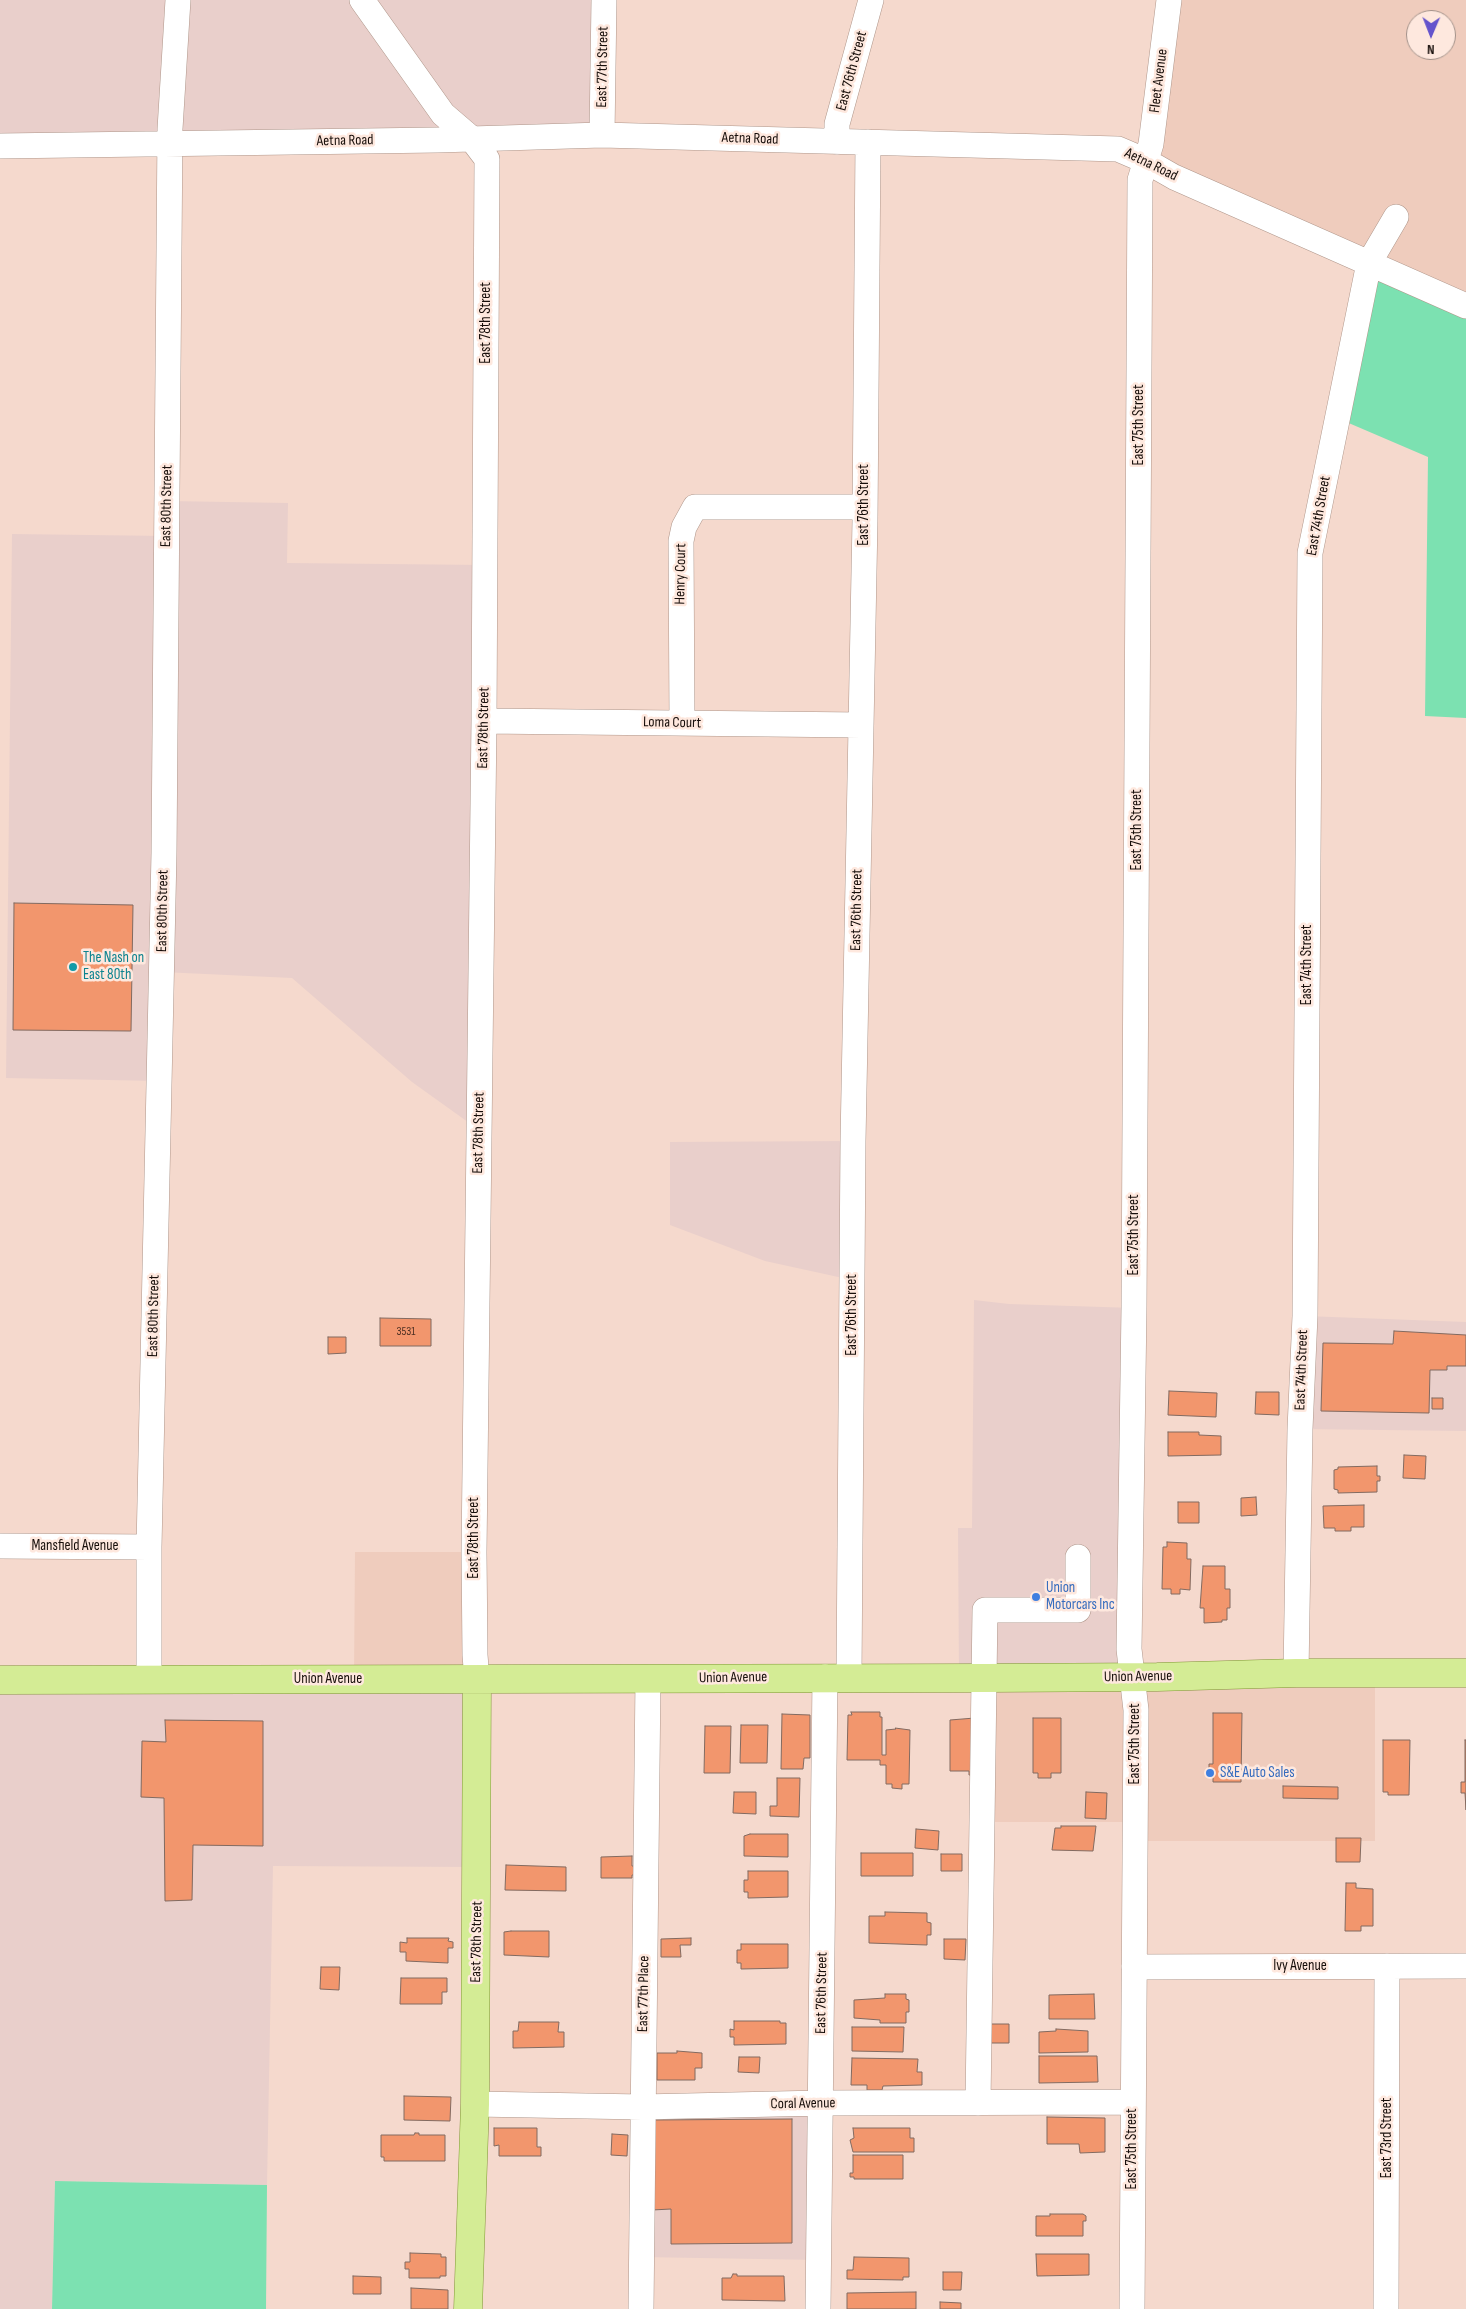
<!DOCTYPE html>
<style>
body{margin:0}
#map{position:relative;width:1466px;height:2309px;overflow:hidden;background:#f5d9cd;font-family:"Sofia Sans Condensed",sans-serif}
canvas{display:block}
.north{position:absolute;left:1406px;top:10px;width:50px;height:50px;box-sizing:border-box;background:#fee8de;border:1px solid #a29189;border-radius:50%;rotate:181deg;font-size:14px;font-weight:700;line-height:20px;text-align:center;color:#170e0a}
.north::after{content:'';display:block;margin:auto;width:18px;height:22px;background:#6453cc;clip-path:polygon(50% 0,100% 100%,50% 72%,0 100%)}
</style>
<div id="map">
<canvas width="1466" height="2309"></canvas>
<div class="north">N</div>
</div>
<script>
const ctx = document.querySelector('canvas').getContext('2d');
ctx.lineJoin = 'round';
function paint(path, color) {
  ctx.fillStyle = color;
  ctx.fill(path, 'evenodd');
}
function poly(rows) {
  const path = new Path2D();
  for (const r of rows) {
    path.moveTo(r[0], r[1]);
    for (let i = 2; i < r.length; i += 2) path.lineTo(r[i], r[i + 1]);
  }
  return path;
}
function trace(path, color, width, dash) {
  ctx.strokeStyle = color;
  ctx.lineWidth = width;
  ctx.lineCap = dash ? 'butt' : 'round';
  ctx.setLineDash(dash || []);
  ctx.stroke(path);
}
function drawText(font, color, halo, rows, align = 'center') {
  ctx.font = font + ' "Sofia Sans Condensed",sans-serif';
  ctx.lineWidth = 5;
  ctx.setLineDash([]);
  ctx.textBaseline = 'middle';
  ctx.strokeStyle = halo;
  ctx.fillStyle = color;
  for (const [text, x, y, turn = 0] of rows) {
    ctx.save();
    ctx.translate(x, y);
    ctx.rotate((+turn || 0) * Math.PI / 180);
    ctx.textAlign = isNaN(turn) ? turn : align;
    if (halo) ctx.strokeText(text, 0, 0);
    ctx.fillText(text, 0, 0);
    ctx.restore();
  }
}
paint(poly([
 [1169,0,1466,0,1466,306,1174,177,1151,144],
 [1416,20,1446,20,1446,50,1416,50],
 [355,1552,474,1552,477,1680,354,1679],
 [1375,1673,1375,1841,1135,1841,1135,1822,981,1822,985,1678]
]), '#efccbd');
paint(poly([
 [0,0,604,0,602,135,0,146],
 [167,501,288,503,287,563,485,565,479,1130,412,1082,292,978,162,972,159,1081,6,1078,12,534,166,536],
 [853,1141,852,1280,765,1261,670,1225,670,1142],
 [974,1300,1009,1304,1134,1308,1132,1677,959,1677,958,1528,972,1528],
 [1305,1316,1466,1322,1466,1431,1300,1429],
 [0,1680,477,1680,478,1867,273,1866,267,2185,55,2181,52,2309,0,2309],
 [821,2103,819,2260,641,2257,642,2107]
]), '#e9cfcb');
paint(poly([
 [1369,263,1466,307,1466,718,1425,716,1428,457,1337,418],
 [55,2181,267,2185,266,2309,52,2309]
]), '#7ce1b1');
const building = poly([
 [14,903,133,905,131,1031,13,1030,14,903],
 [380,1318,431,1319,431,1346,380,1346,380,1318],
 [1394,1331,1466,1335,1466,1366,1447,1366,1447,1370,1430,1370,1429,1413,1321,1411,1323,1343,1393,1344,1394,1331],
 [328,1337,346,1337,346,1353,328,1354,328,1337],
 [1169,1391,1217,1393,1216,1417,1168,1415,1169,1391],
 [1256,1392,1279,1392,1279,1415,1255,1414,1256,1392],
 [1432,1398,1443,1398,1443,1409,1432,1409,1432,1398],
 [1168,1432,1199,1432,1199,1435,1221,1436,1221,1455,1168,1456,1168,1432],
 [1404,1455,1426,1456,1425,1479,1403,1478,1404,1455],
 [1377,1466,1377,1476,1380,1476,1380,1481,1377,1481,1377,1492,1338,1493,1338,1490,1334,1489,1334,1470,1338,1469,1338,1467,1377,1466],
 [1256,1497,1257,1515,1241,1516,1241,1498,1256,1497],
 [1178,1502,1199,1502,1199,1523,1178,1523,1178,1502],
 [1364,1505,1364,1527,1351,1527,1351,1531,1335,1531,1335,1528,1324,1528,1323,1506,1364,1505],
 [1167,1542,1187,1543,1187,1559,1191,1559,1190,1590,1180,1589,1180,1594,1171,1594,1171,1589,1162,1589,1163,1547,1167,1547,1167,1542],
 [1203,1566,1225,1566,1225,1589,1230,1589,1230,1608,1227,1608,1227,1620,1222,1620,1222,1622,1204,1623,1204,1608,1200,1608,1203,1566],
 [851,1712,880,1712,880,1717,882,1717,882,1755,886,1755,886,1730,896,1729,895,1728,910,1730,909,1784,902,1784,902,1789,892,1788,892,1784,886,1784,886,1765,880,1765,880,1760,847,1760,848,1715,852,1715,851,1712],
 [1213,1713,1242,1713,1241,1782,1213,1782,1213,1770,1209,1770,1209,1764,1213,1764,1213,1713],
 [782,1714,810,1715,810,1758,804,1758,803,1769,781,1769,782,1714],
 [975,1718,975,1775,969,1775,969,1771,950,1771,950,1720,975,1718],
 [1033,1718,1061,1718,1061,1773,1051,1773,1051,1778,1038,1778,1038,1773,1033,1773,1033,1718],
 [165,1720,263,1721,263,1846,193,1845,192,1900,165,1901,164,1798,141,1797,142,1741,166,1742,165,1720],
 [741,1725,768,1725,767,1763,740,1763,741,1725],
 [705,1726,731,1726,730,1773,704,1773,705,1726],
 [1383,1740,1410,1740,1409,1795,1388,1795,1388,1792,1383,1792,1383,1740],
 [1465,1740,1466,1740,1466,1810,1465,1793,1461,1793,1461,1782,1465,1782,1465,1740],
 [777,1778,800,1778,799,1817,770,1816,770,1806,777,1806,777,1778],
 [1283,1786,1338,1787,1338,1799,1283,1798,1283,1786],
 [734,1792,756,1792,756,1814,733,1813,734,1792],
 [1086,1792,1107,1793,1106,1819,1085,1818,1086,1792],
 [1061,1826,1096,1826,1093,1851,1052,1850,1055,1828,1061,1828,1061,1826],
 [916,1829,939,1831,938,1850,915,1848,916,1829],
 [750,1834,788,1834,788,1857,744,1856,744,1836,750,1834],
 [1336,1838,1361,1838,1360,1862,1336,1862,1336,1838],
 [861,1853,913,1853,913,1876,861,1876,861,1853],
 [941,1854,962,1854,962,1871,941,1871,941,1854],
 [632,1856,632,1866,637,1866,637,1875,632,1875,632,1878,601,1878,601,1857,632,1856],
 [506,1865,566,1867,566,1891,505,1890,506,1865],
 [748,1871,788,1871,788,1897,748,1898,748,1892,744,1892,744,1880,748,1880,748,1871],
 [1346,1883,1356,1883,1356,1888,1373,1889,1373,1926,1361,1926,1361,1931,1345,1931,1346,1883],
 [885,1912,927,1913,927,1922,931,1923,931,1935,927,1935,927,1945,869,1943,869,1916,885,1916,885,1912],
 [511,1931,549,1931,549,1957,504,1955,504,1932,511,1931],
 [407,1938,449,1938,448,1941,453,1942,453,1948,448,1948,448,1963,406,1961,406,1952,400,1952,400,1942,407,1943,407,1938],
 [691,1938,691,1945,680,1945,681,1957,661,1957,661,1939,691,1938],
 [944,1939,966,1939,965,1960,944,1959,944,1939],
 [741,1944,788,1944,788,1968,741,1969,741,1963,737,1963,737,1950,741,1950,741,1944],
 [321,1967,340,1967,339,1990,320,1989,321,1967],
 [401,1978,447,1978,447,1992,442,1992,442,2004,400,2004,401,1978],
 [885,1994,906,1994,906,1999,909,2000,909,2012,906,2012,906,2023,880,2023,880,2020,854,2018,854,2000,885,1998,885,1994],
 [1094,1994,1095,2019,1049,2019,1049,1995,1094,1994],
 [734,2021,780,2021,780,2023,786,2023,786,2044,734,2045,734,2037,730,2037,730,2029,734,2030,734,2021],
 [519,2022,559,2022,558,2032,564,2032,564,2047,513,2048,513,2031,518,2031,519,2022],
 [991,2024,1009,2024,1009,2043,991,2043,991,2024],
 [852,2027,904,2027,903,2052,852,2051,852,2027],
 [1056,2029,1088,2031,1088,2052,1039,2053,1039,2032,1056,2031,1056,2029],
 [677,2051,702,2053,702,2068,695,2068,695,2080,657,2080,657,2053,677,2053,677,2051],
 [1039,2056,1097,2056,1098,2082,1039,2083,1039,2056],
 [739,2057,760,2057,759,2073,738,2072,739,2057],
 [852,2058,918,2059,917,2072,922,2072,922,2085,883,2086,882,2090,867,2090,867,2085,851,2085,852,2058],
 [404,2096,451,2097,450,2121,404,2120,404,2096],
 [1047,2117,1105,2118,1105,2152,1080,2153,1079,2144,1047,2144,1047,2117],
 [792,2119,792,2243,671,2244,671,2209,652,2210,652,2120,792,2119],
 [494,2128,537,2128,537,2147,541,2147,541,2156,499,2156,499,2145,494,2146,494,2128],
 [853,2128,910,2128,910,2138,914,2138,914,2152,853,2152,850,2140,854,2138,853,2128],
 [415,2133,419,2133,419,2135,445,2135,445,2161,384,2161,384,2157,381,2157,381,2135,414,2135,415,2133],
 [612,2134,628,2135,627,2156,611,2155,612,2134],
 [853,2155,903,2155,903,2179,854,2179,854,2177,850,2177,850,2173,853,2173,853,2155],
 [1050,2214,1083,2214,1086,2216,1086,2221,1083,2221,1083,2236,1036,2236,1036,2216,1050,2216,1050,2214],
 [410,2253,441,2254,441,2257,446,2257,446,2276,440,2276,440,2278,409,2278,409,2269,405,2269,405,2262,410,2262,410,2253],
 [1036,2254,1089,2254,1089,2275,1037,2276,1036,2254],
 [854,2257,909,2258,909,2277,903,2277,903,2280,847,2279,847,2270,853,2270,854,2257],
 [943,2272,962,2272,961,2290,943,2290,943,2272],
 [733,2274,737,2274,737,2276,784,2276,785,2301,722,2300,722,2278,731,2278,733,2274],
 [353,2276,381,2277,381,2294,353,2294,353,2276],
 [411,2288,448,2290,448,2309,411,2309,411,2288],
 [916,2292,916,2309,847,2309,847,2293,916,2292],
 [940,2302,961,2303,961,2309,940,2309,940,2302]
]);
paint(building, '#f2966d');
trace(building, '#826a60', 1);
const minor = poly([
 [362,0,443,114,471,138,487,159,484,721,474,1552,475,1655,477,1680],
 [602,135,604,0],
 [837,142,837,124,871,0],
 [0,146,438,140,602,135,1118,149,1146,161,1174,177,1466,306],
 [484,721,861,725],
 [682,723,681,541,684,527,695,507,864,507],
 [0,1546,149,1547],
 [1296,1673,1300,1429,1305,1316,1310,553,1369,263,1396,217],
 [849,1677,853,1141,865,520,868,142],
 [149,1679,149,1547,164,853,170,129,178,0],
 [1134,1967,1466,1966],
 [978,2103,985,1610,1078,1610,1078,1557],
 [475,2104,642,2107,821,2103,1132,2102],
 [641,2309,648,1679],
 [818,2309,825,1677],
 [1132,2309,1136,1710,1129,1649,1134,1308,1140,180,1151,144,1169,0],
 [1386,2309,1387,1966]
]);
const major = poly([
 [0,1680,985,1678,1157,1677,1296,1673,1466,1673],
 [468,2309,475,2104,477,1680]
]);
trace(minor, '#af968a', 26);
trace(major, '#809636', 29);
trace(minor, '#fff', 25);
trace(major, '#d4ec95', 28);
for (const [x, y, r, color] of [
 [73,967,5,"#0f9aa8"],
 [1036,1597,5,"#3f7fe0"],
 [1210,1773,5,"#3f7fe0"]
]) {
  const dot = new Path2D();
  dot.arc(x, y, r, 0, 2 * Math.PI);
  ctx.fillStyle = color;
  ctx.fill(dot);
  trace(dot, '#fee8de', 2);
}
drawText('12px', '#4e3023', null, [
 ["3531",406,1332]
]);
drawText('15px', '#170e0a', '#fee8de', [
 ["East 77th Street",603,67,-89],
 ["East 76th Street",852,71,-75],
 ["Fleet Avenue",1159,81,-83],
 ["Aetna Road",750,139,2],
 ["Aetna Road",345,141,-1],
 ["Aetna Road",1151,165,26],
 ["East 78th Street",486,323,-90],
 ["East 75th Street",1139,425,-90],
 ["East 76th Street",864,505,-90],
 ["East 80th Street",167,506,-89],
 ["East 74th Street",1319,516,-80],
 ["Henry Court",681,574,-89],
 ["Loma Court",672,723,1],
 ["East 78th Street",484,728,-89],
 ["East 75th Street",1137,830,-90],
 ["East 76th Street",857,910,-89],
 ["East 80th Street",163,911,-89],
 ["East 74th Street",1307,965,-90],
 ["East 78th Street",479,1133,-89],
 ["East 75th Street",1134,1235,-90],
 ["East 76th Street",852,1315,-90],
 ["East 80th Street",154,1316,-89],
 ["East 74th Street",1302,1370,-88],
 ["East 78th Street",474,1538,-90],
 ["Mansfield Avenue",75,1546],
 ["Union Avenue",1138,1677,-1],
 ["Union Avenue",733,1678,-1],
 ["Union Avenue",328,1679],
 ["East 75th Street",1135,1744,-90],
 ["East 78th Street",477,1942,-89],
 ["Ivy Avenue",1300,1966],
 ["East 76th Street",822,1993,-89],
 ["East 77th Place",644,1994,-89],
 ["Coral Avenue",803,2104,-1],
 ["East 73rd Street",1387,2138,-90],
 ["East 75th Street",1132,2149,-90]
]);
drawText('15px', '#0d838f', '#fee8de', [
 ["The Nash on",83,958],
 ["East 80th",83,975]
], 'left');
drawText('15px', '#366cbe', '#fee8de', [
 ["Union",1046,1588],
 ["Motorcars Inc",1046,1605],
 ["S&E Auto Sales",1220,1773]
], 'left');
</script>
